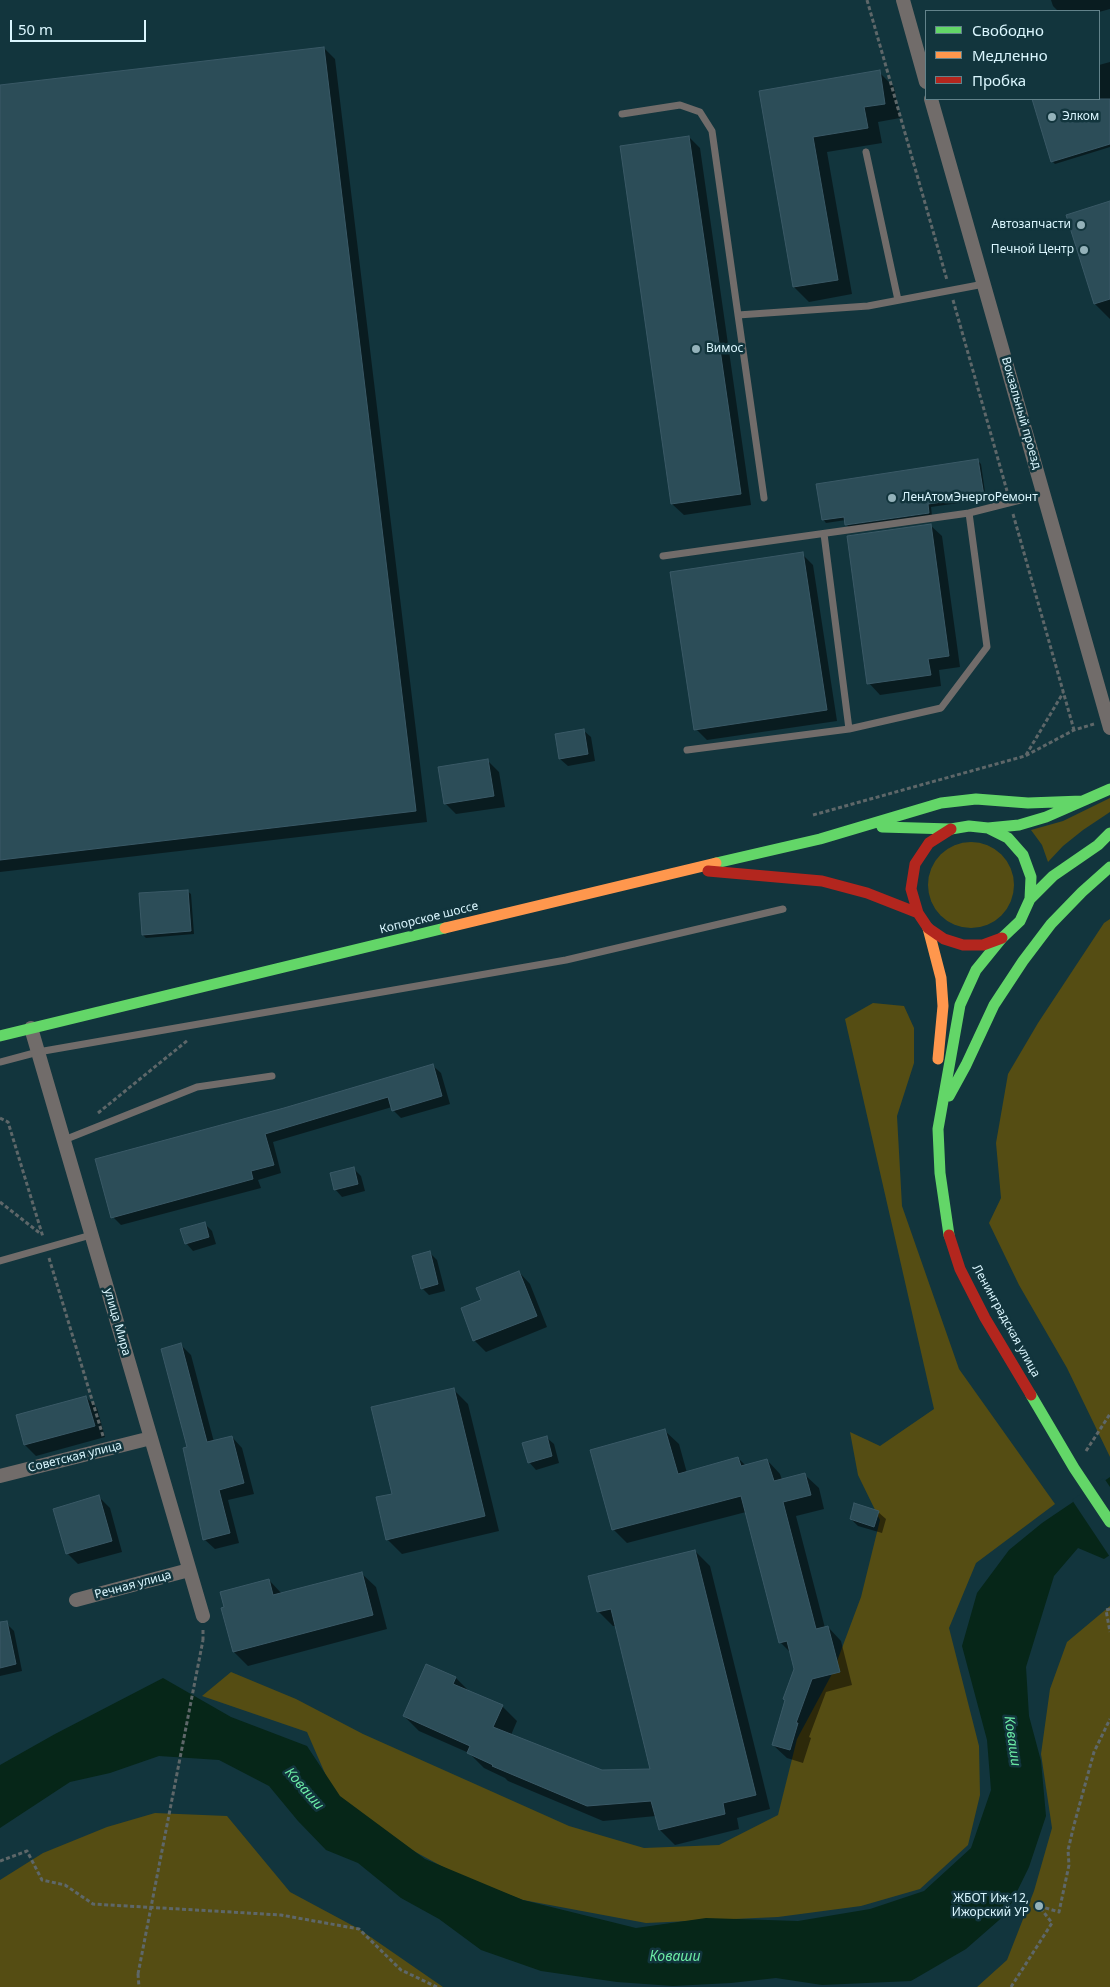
<!DOCTYPE html>
<meta charset="utf-8">
<style>
body{margin:0}
#map{position:relative;width:1110px;height:1987px;overflow:hidden;background:#12353d;font-family:"Noto Sans",sans-serif}
canvas{display:block}
.legend{position:absolute;left:925px;top:10px;width:175px;height:90px;box-sizing:border-box;background:#12353d;border:1px solid #62828a;margin:0;padding:6px 9px;list-style:none;font-size:15px;color:#daf6fe}
.legend li{display:flex;align-items:center;gap:10px;height:25px}
.legend b{width:25px;border:1px solid #62828a}
.scale{position:absolute;left:10px;top:20px;width:136px;height:22px;box-sizing:border-box;border:2px solid #daf6fe;border-top:0;padding-left:6px;font-size:15px;line-height:18px;white-space:nowrap;color:#daf6fe;-webkit-text-stroke:4px #12353d;paint-order:stroke}
</style>
<div id="map">
<canvas width="1110" height="1987"></canvas>
<ul class="legend">
<li><b style="height:6px;background:#63d668"></b>Свободно</li>
<li><b style="height:6px;background:#ff974d"></b>Медленно</li>
<li><b style="height:6px;background:#b3261e"></b>Пробка</li>
</ul>
<div class="scale">50 m</div>
</div>
<script>
const ctx = document.querySelector('canvas').getContext('2d');
ctx.lineJoin = 'round';
function paint(path, color) {
  ctx.fillStyle = color;
  ctx.fill(path, 'evenodd');
}
function poly(rows) {
  const path = new Path2D();
  for (const r of rows) {
    if (r.length === 3) {
      path.moveTo(r[0] + r[2], r[1]);
      path.arc(r[0], r[1], r[2], 0, 2 * Math.PI);
      continue;
    }
    path.moveTo(r[0], r[1]);
    for (let i = 2; i < r.length; i += 2) path.lineTo(r[i], r[i + 1]);
  }
  return path;
}
function trace(path, color, width, dash) {
  ctx.strokeStyle = color;
  ctx.lineWidth = width;
  ctx.lineCap = dash ? 'butt' : 'round';
  ctx.setLineDash(dash || []);
  ctx.stroke(path);
}
function drawText(font, color, halo, rows, align = 'center') {
  ctx.font = font + ' "Noto Sans",sans-serif';
  ctx.lineWidth = 5;
  ctx.setLineDash([]);
  ctx.textBaseline = 'middle';
  ctx.strokeStyle = halo;
  ctx.fillStyle = color;
  for (const [text, x, y, turn = 0] of rows) {
    ctx.save();
    ctx.translate(x, y);
    ctx.rotate((+turn || 0) * Math.PI / 180);
    ctx.textAlign = isNaN(turn) ? turn : align;
    if (halo) ctx.strokeText(text, 0, 0);
    ctx.fillText(text, 0, 0);
    ctx.restore();
  }
}
paint(poly([
 [1110,798,1110,812,1083,830,1063,846,1048,862,1042,845,1031,830,1063,821],
 [971,885,43],
 [1110,919,1110,1457,1067,1368,1019,1285,989,1223,1001,1198,996,1143,1008,1074,1038,1023,1104,923],
 [873,1003,904,1006,914,1028,914,1063,897,1116,902,1206,959,1369,1055,1504,976,1563,949,1628,979,1746,980,1795,968,1845,920,1889,861,1906,778,1917,646,1923,523,1900,458,1875,397,1842,337,1801,307,1732,202,1696,231,1672,296,1699,363,1734,569,1826,644,1848,719,1845,778,1815,797,1739,833,1672,861,1597,880,1520,858,1475,850,1432,880,1446,934,1409,845,1019],
 [1110,1606,1110,1987,977,1987,1007,1960,1034,1891,1052,1828,1041,1754,1050,1689,1067,1642],
 [155,1813,227,1816,290,1892,359,1929,443,1987,0,1987,0,1880,43,1853,107,1827]
]), '#554d13');
paint(poly([
 [1110,1477,1110,1555,1104,1559,1078,1548,1054,1576,1026,1667,1029,1716,1041,1761,1046,1816,1029,1867,1006,1914,966,1949,911,1981,822,1985,776,1978,731,1983,673,1986,617,1982,541,1971,481,1950,439,1919,401,1898,358,1863,326,1850,298,1821,269,1786,219,1760,159,1756,110,1773,70,1782,0,1828,0,1765,55,1734,163,1678,231,1717,307,1746,340,1796,425,1859,523,1900,636,1928,706,1918,798,1921,870,1909,924,1891,971,1848,991,1790,987,1740,962,1646,977,1593,1009,1550,1042,1523]
]), '#062618');
paint(poly([
 [1104,1478,1110,1487,1110,1557,1072,1500]
]), '#12353d');
paint(poly([
 [1051,0,1110,0,1110,9,1099,12,1058,11,1053,6],
 [324,48,335,59,427,822,0,872,0,87],
 [1110,62,1110,147,1055,164,1052,161,1033,99,1099,99,1099,65],
 [879,72,894,87,900,118,878,122,882,143,827,152,852,294,809,302,794,287,760,92],
 [689,137,700,148,751,505,684,515,672,504],
 [1110,202,1110,319,1095,304],
 [978,461,981,464,986,499,931,507,932,516,850,528,846,524,846,520,826,523,823,519],
 [930,525,942,536,960,667,939,670,941,686,880,695,869,683],
 [802,554,813,565,837,721,707,740,696,729],
 [583,730,591,737,595,761,568,766,560,759],
 [488,761,499,772,505,807,456,814,445,803],
 [187,891,191,894,194,934,146,938,143,935],
 [432,1065,441,1073,450,1104,401,1118,393,1110,392,1107,273,1142,281,1173,258,1180,261,1188,121,1225,113,1217,284,1109],
 [354,1169,361,1176,365,1191,342,1197,335,1189],
 [204,1223,212,1231,216,1244,193,1251,186,1243],
 [430,1253,437,1260,445,1291,429,1295,422,1288],
 [519,1272,530,1284,547,1327,486,1352,474,1340,483,1301],
 [180,1344,191,1355,214,1442,232,1437,242,1448,254,1494,228,1500,239,1543,215,1549,204,1539,189,1448],
 [453,1389,468,1404,499,1531,402,1554,387,1539,394,1494],
 [86,1397,97,1408,105,1437,36,1456,25,1445,17,1416],
 [665,1431,679,1444,687,1473,738,1458,746,1466,767,1460,780,1474,782,1480,805,1475,819,1488,824,1509,796,1516,825,1628,828,1627,841,1641,852,1685,826,1692,809,1737,811,1738,803,1763,787,1758,773,1745,795,1669,792,1654,780,1642,746,1512,627,1543,614,1530,591,1451],
 [546,1437,554,1444,559,1463,536,1470,529,1462],
 [99,1497,110,1508,122,1552,78,1564,67,1553],
 [878,1512,886,1519,882,1533,858,1526,851,1519],
 [695,1551,710,1566,770,1809,737,1818,739,1829,675,1845,660,1830,656,1816,603,1821,508,1781,505,1778,484,1768,469,1753,419,1731,404,1716,427,1665,456,1678,470,1692,502,1706,517,1721,511,1735,602,1772,651,1770,616,1626,613,1626,598,1611],
 [361,1573,376,1587,387,1629,248,1666,234,1652,269,1580,282,1594],
 [6,1623,14,1631,22,1671,0,1676,0,1625]
]), '#0007');
const building = poly([
 [324,47,416,811,0,860,0,85,324,47],
 [880,70,885,104,864,107,868,128,813,137,838,280,793,287,759,91,880,70],
 [1032,99,1110,99,1110,144,1051,162,1032,99],
 [689,136,741,494,671,504,620,146,689,136],
 [1110,201,1110,299,1094,304,1066,215,1110,201],
 [978,459,984,496,928,504,929,513,845,525,844,517,822,520,816,484,978,459],
 [931,524,949,656,928,659,931,675,867,684,847,536,931,524],
 [803,552,827,710,694,730,670,572,803,552],
 [584,729,588,754,559,759,555,734,584,729],
 [488,759,494,796,444,804,438,767,488,759],
 [188,890,191,931,142,935,139,893,188,890],
 [433,1064,442,1096,392,1111,388,1097,265,1134,274,1165,251,1171,253,1179,111,1218,95,1159,284,1108,433,1064],
 [354,1167,358,1184,334,1190,330,1173,354,1167],
 [205,1222,209,1237,185,1244,180,1229,205,1222],
 [430,1251,438,1284,421,1289,412,1256,430,1251],
 [519,1271,537,1316,473,1341,461,1308,481,1300,476,1288,519,1271],
 [181,1343,207,1442,232,1436,244,1483,219,1490,230,1533,203,1540,183,1448,187,1447,161,1349,181,1343],
 [454,1388,485,1516,386,1540,376,1497,392,1494,371,1407,454,1388],
 [86,1396,95,1426,24,1445,16,1415,86,1396],
 [665,1429,678,1474,738,1457,741,1466,767,1459,774,1481,805,1473,811,1495,783,1502,816,1629,828,1626,840,1672,812,1679,796,1723,798,1723,790,1750,772,1745,785,1700,783,1699,794,1669,787,1641,779,1643,741,1496,612,1530,590,1450,665,1429],
 [547,1436,552,1456,528,1463,522,1443,547,1436],
 [99,1495,112,1541,66,1554,53,1509,99,1495],
 [854,1503,879,1511,874,1527,850,1519,854,1503],
 [695,1550,756,1795,723,1803,725,1814,659,1830,651,1801,587,1806,492,1766,493,1765,467,1753,470,1746,403,1716,426,1664,456,1677,453,1684,503,1705,493,1727,602,1770,650,1769,611,1609,597,1612,588,1576,695,1550],
 [362,1572,373,1615,233,1652,221,1608,224,1607,220,1592,269,1579,273,1595,362,1572],
 [7,1621,16,1664,0,1668,0,1622,7,1621]
]);
paint(building, '#2c4d58');
trace(building, '#3a5966', 1);
trace(poly([
 [867,0,947,280],
 [953,300,1007,491],
 [1013,514,1074,730],
 [1026,755,1063,693],
 [813,815,1025,756,1074,730,1094,724],
 [98,1113,188,1040],
 [0,1118,8,1122,43,1237],
 [0,1202,41,1234],
 [49,1258,103,1436],
 [1086,1451,1110,1414],
 [1110,1609,1106,1610,1110,1632],
 [203,1630,203,1640],
 [0,1861,27,1851,42,1880,65,1885,93,1904,281,1915,359,1929,401,1970,437,1987],
 [138,1974,139,1987],
 [1011,1987,1052,1923,1039,1906,1059,1912,1069,1865,1068,1850,1074,1825,1094,1752,1110,1719]
]), '#5e6769', 3, [4, 2.5]);
trace(poly([
 [622,114,680,105,700,112,712,131,738,315,868,306,984,284],
 [866,152,898,300],
 [738,315,764,498],
 [824,534,849,729],
 [663,556,969,513,1044,494],
 [687,750,849,729,941,708,987,647,969,513],
 [0,1062,38,1052,566,960,783,909],
 [64,1140,197,1087,272,1076],
 [0,1261,91,1235]
]), '#716c6a', 7);
trace(poly([
 [903,0,926,82],
 [931,99,1110,728],
 [31,1028,203,1616],
 [0,1476,151,1438],
 [76,1600,189,1570]
]), '#716c6a', 14);
trace(poly([
 [882,827,951,829,969,826,988,828,1019,825,1046,817,1110,789],
 [988,828,1008,838,1023,855,1031,877,1030,899],
 [716,863,820,839,941,803,976,799,1028,803,1082,801],
 [0,1036,445,928],
 [949,1096,966,1065,994,1005,1023,961,1051,924,1082,892,1110,867],
 [949,1235,940,1173,938,1129,960,1005,976,970,1002,938,1020,921,1030,899,1053,876,1098,845,1110,833],
 [1031,1395,1074,1468,1110,1522]
]), '#63d668', 11);
trace(poly([
 [445,928,716,863],
 [928,928,941,978,943,1006,938,1059]
]), '#ff974d', 11);
trace(poly([
 [951,829,929,843,915,864,911,889,918,913,928,928,944,939,963,945,983,945,1002,938],
 [708,871,822,881,867,893,918,913],
 [949,1235,960,1269,985,1318,1031,1395]
]), '#b3261e', 11);
trace(poly([
 [138,1974,203,1640]
]), '#5e6769', 3, [4, 2.5]);
for (const [x, y, r, color] of [
 [1052,117,5,"#94b2ba"],
 [1081,225,5,"#94b2ba"],
 [1084,250,5,"#94b2ba"],
 [696,349,5,"#94b2ba"],
 [892,498,5,"#94b2ba"],
 [1039,1906,5,"#94b2ba"]
]) {
  const dot = new Path2D();
  dot.arc(x, y, r, 0, 2 * Math.PI);
  ctx.fillStyle = color;
  ctx.fill(dot);
  trace(dot, '#12353d', 2);
}
drawText('12px', '#daf6fe', '#12353d', [
 ["Элком",1062,117],
 ["Автозапчасти",1071,225,"right"],
 ["Печной Центр",1074,250,"right"],
 ["Вимос",706,349],
 ["ЛенАтомЭнергоРемонт",902,498],
 ["ЖБОТ Иж-12,",1029,1899,"right"],
 ["Ижорский УР",1029,1913,"right"]
], 'left');
drawText('12px', '#daf6fe', '#12353d', [
 ["Вокзальный проезд",1021,413,74],
 ["Копорское шоссе",429,918,-14],
 ["Ленинградская улица",1006,1321,61],
 ["улица Мира",117,1322,74],
 ["Советская улица",75,1457,-14],
 ["Речная улица",133,1585,-15]
]);
drawText('italic 14px', '#6ceca5', '#12353d', [
 ["Коваши",1012,1741,82],
 ["Коваши",304,1789,49],
 ["Коваши",675,1957]
]);
</script>
